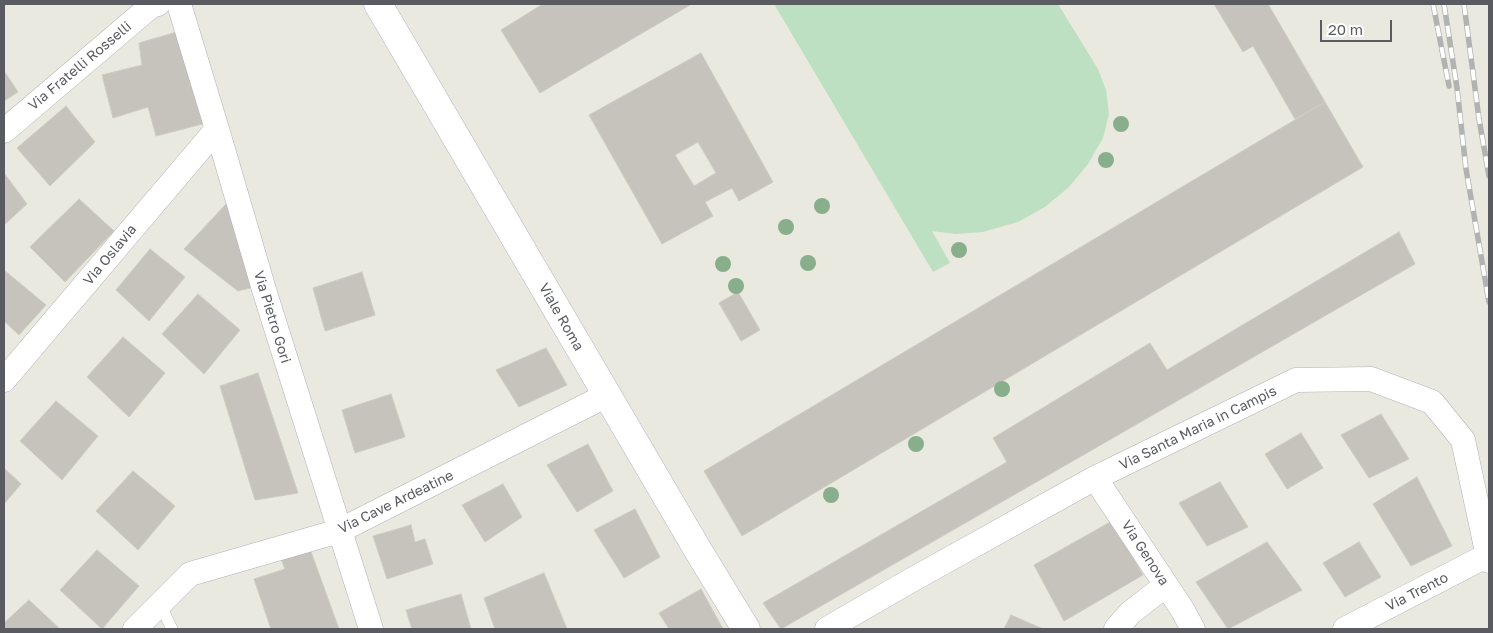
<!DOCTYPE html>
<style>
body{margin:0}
#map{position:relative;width:1493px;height:633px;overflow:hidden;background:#eae9e0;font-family:"Golos Text",sans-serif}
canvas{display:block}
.frame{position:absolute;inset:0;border:5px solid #595b60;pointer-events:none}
.scale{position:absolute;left:1320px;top:20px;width:72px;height:22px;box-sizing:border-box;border:2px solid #595b60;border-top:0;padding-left:6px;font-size:15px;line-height:18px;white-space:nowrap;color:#595b60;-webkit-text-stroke:4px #fff;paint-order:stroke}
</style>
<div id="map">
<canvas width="1493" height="633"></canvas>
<div class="frame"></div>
<div class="scale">20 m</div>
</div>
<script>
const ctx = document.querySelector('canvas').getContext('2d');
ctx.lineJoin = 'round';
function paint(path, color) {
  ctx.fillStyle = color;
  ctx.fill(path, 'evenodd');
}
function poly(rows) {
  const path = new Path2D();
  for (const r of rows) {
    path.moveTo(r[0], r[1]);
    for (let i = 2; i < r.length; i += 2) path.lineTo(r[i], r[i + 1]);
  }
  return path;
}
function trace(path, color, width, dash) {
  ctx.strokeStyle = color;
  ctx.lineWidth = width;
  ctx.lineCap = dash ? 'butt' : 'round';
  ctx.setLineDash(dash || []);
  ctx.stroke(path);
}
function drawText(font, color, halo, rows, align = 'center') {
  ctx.font = font + ' "Golos Text",sans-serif';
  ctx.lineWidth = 4;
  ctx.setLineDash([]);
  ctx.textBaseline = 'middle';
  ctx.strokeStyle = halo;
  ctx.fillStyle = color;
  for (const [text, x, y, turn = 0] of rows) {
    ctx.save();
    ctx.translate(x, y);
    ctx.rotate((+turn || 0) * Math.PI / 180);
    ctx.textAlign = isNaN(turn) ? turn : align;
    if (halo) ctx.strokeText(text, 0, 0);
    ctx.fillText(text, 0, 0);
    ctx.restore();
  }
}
paint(poly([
 [774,4,1058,4,1098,69,1106,90,1109,114,1103,138,1088,164,1069,187,1045,207,1018,222,983,232,955,234,932,231,950,263,933,272]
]), '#bee0c2');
const building = poly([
 [543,4,689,4,690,5,540,93,501,30,543,4],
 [1214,4,1268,4,1325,102,1295,119,1253,46,1243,52,1214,4],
 [180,31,210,122,156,136,148,107,113,118,102,75,142,65,139,43,180,31],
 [701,53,773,182,739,201,732,188,705,202,713,216,662,244,589,115,701,53],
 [698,142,716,173,694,186,675,155,698,142],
 [4,71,18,92,4,101,4,71],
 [1325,102,1363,167,742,536,704,471,1325,102],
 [66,106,95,142,50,186,17,148,66,106],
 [4,173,27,204,4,225,4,173],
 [79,199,114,231,65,282,30,247,79,199],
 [227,203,254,287,238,291,184,249,227,203],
 [1399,232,1415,264,781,629,763,603,1007,462,993,438,1150,343,1167,370,1399,232],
 [150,249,185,277,149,321,116,290,150,249],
 [4,270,46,305,19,335,4,321,4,270],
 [362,272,375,315,325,331,313,288,362,272],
 [738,292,760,330,741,341,719,303,738,292],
 [198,294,240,330,204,374,162,334,198,294],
 [123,337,165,373,129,417,87,377,123,337],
 [546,348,567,385,519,407,496,370,546,348],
 [258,373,298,493,255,500,220,386,258,373],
 [391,394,405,437,355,453,342,410,391,394],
 [56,401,98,436,62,480,20,441,56,401],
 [1381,414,1409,459,1369,478,1341,435,1381,414],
 [1301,433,1323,468,1287,489,1265,454,1301,433],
 [588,444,613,491,577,512,547,465,588,444],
 [4,468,21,484,4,504,4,468],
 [133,471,175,506,138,550,96,511,133,471],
 [1417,477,1452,546,1411,566,1373,504,1417,477],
 [1220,482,1248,527,1207,546,1179,503,1220,482],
 [503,484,522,517,485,542,462,505,503,484],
 [635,509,660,557,624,578,594,530,635,509],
 [1112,521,1143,575,1064,621,1034,565,1112,521],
 [411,525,415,542,425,539,433,564,387,579,373,536,411,525],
 [1267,542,1302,590,1228,629,1196,582,1267,542],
 [1359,542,1381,577,1345,597,1323,563,1359,542],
 [310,549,339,629,271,629,254,579,285,569,280,557,310,549],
 [97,550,139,586,102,629,60,590,97,550],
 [544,573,567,629,495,629,484,598,544,573],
 [701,589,723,629,669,629,659,613,701,589],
 [461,594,471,629,412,629,406,610,461,594],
 [29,600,60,629,4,629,4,623,29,600],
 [1011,615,1043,629,1004,629,1011,615]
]);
paint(building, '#c6c3bd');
trace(building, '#cecbbf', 1);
const service = poly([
 [160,604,172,629]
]);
const minor = poly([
 [179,4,217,129,265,293,371,629],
 [4,131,151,6,158,4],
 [4,380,217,129],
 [1095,478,1182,609,1193,629],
 [135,629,190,574,339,531,607,395],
 [827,629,908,582,1095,478,1296,380,1371,379,1432,402,1463,440,1489,561],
 [1116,629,1130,613,1166,585],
 [1345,629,1488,555]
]);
const secondary = poly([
 [378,4,699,552,746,629]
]);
trace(service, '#b1b2b7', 12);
trace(minor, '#b1b2b7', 25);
trace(secondary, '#b2b4ba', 29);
trace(service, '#fff', 11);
trace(minor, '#fff', 24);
trace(secondary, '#fff', 28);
const rail = poly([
 [1433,4,1449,86],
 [1444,4,1457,88,1466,169,1489,302],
 [1464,4,1479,119,1489,176]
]);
trace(rail, '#b1b2b2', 5.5);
trace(rail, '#fff', 4, [11]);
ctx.fillStyle = '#89ae8b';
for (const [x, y] of [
 [1121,124],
 [1106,160],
 [822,206],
 [786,227],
 [959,250],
 [808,263],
 [723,264],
 [736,286],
 [1002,389],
 [916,444],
 [831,495]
]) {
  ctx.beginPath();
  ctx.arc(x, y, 8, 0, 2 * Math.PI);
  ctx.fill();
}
drawText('14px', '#595b60', '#fff', [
 ["Via Fratelli Rosselli",80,66,-40],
 ["Via Oslavia",110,255,-50],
 ["Via Pietro Gori",272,317,73],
 ["Viale Roma",561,317,60],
 ["Via Santa Maria in Campis",1198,428,-26],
 ["Via Cave Ardeatine",396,502,-26],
 ["Via Genova",1145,553,57],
 ["Via Trento",1417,592,-27]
]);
</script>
